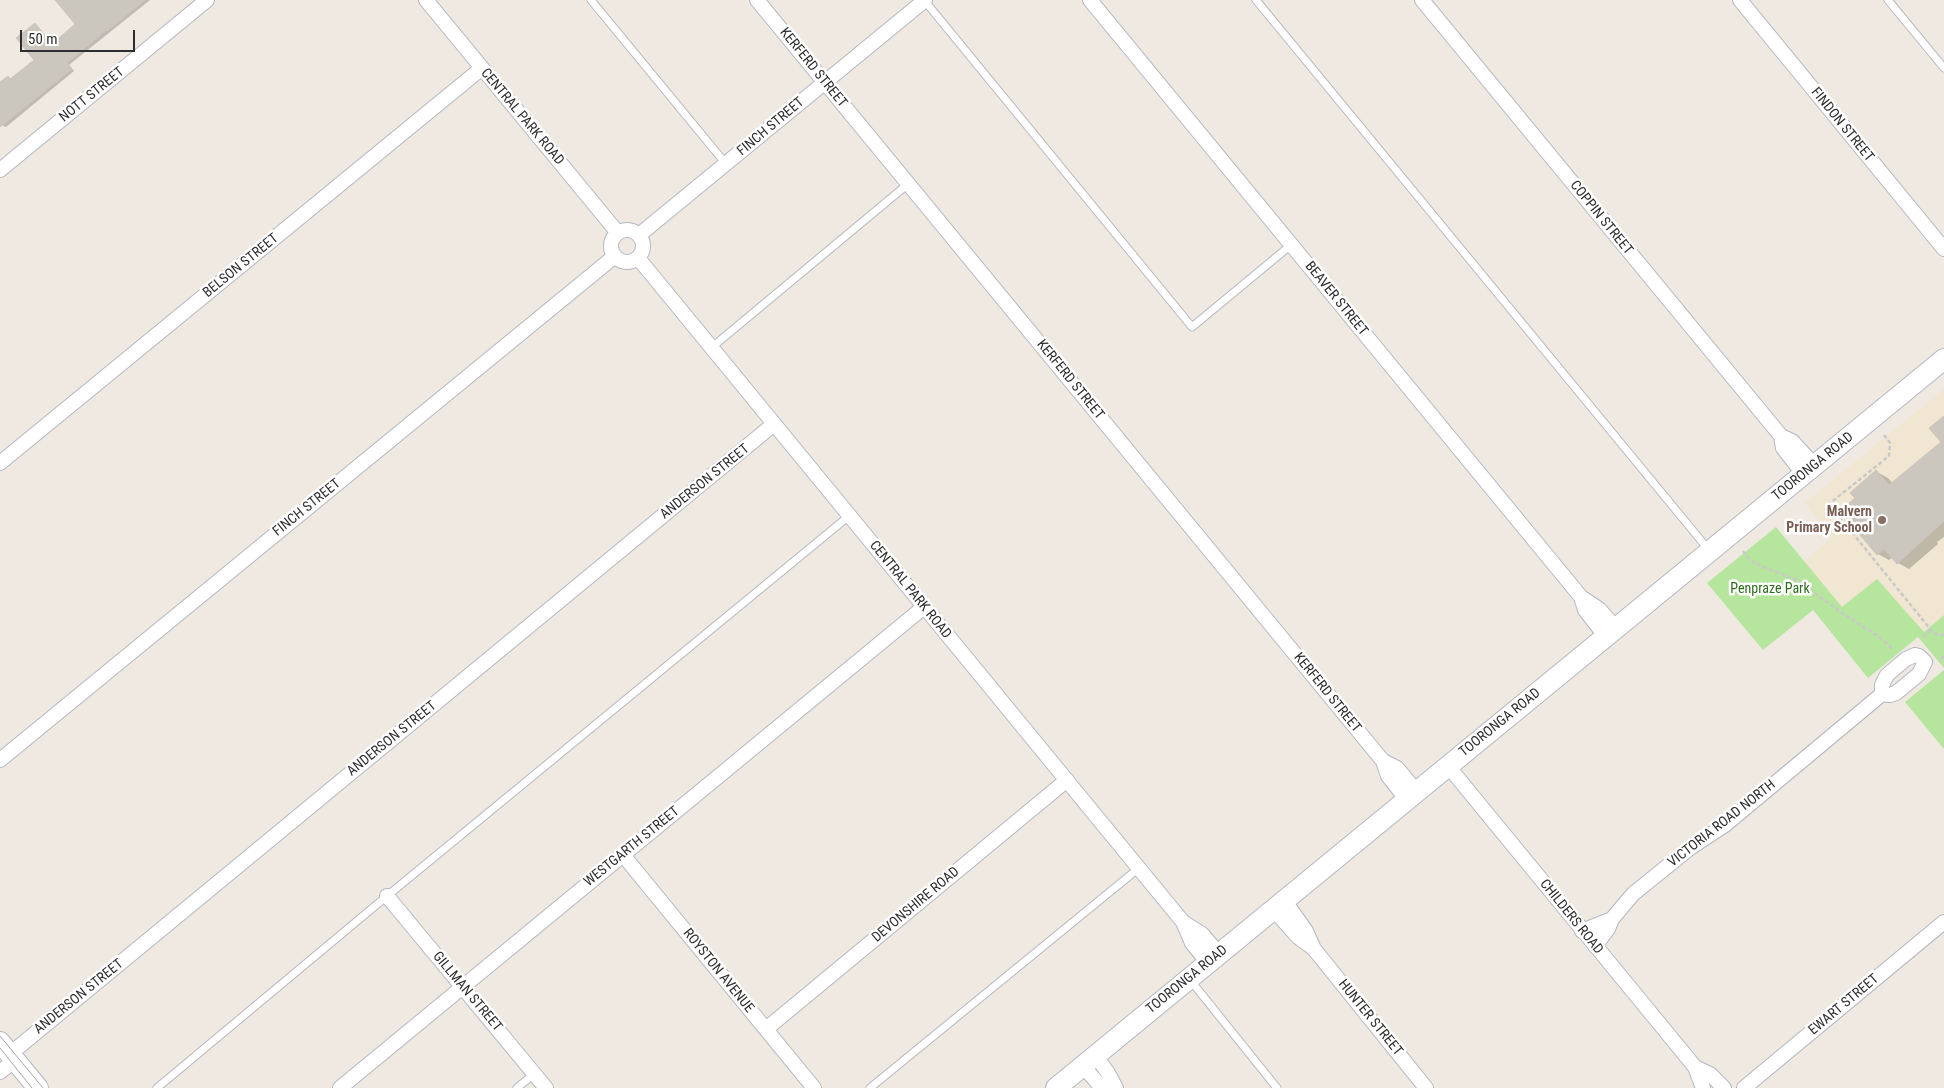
<!DOCTYPE html>
<style>
body{margin:0}
#map{position:relative;width:1944px;height:1088px;overflow:hidden;background:#efe9e1;font-family:"Roboto Condensed",sans-serif}
canvas{display:block}
.scale{position:absolute;left:20px;top:30px;width:115px;height:22px;box-sizing:border-box;border:2px solid #2e2e2e;border-top:0;padding-left:6px;font-size:15px;line-height:18px;white-space:nowrap;color:#2e2e2e;-webkit-text-stroke:4px #fff;paint-order:stroke}
</style>
<div id="map">
<canvas width="1944" height="1088"></canvas>
<div class="scale">50 m</div>
</div>
<script>
const ctx = document.querySelector('canvas').getContext('2d');
ctx.lineJoin = 'round';
function paint(path, color) {
  ctx.fillStyle = color;
  ctx.fill(path, 'evenodd');
}
function poly(rows) {
  const path = new Path2D();
  for (const r of rows) {
    if (r.length === 3) {
      path.moveTo(r[0] + r[2], r[1]);
      path.arc(r[0], r[1], r[2], 0, 2 * Math.PI);
      continue;
    }
    path.moveTo(r[0], r[1]);
    for (let i = 2; i < r.length; i += 2) path.lineTo(r[i], r[i + 1]);
  }
  return path;
}
function trace(path, color, width, dash) {
  ctx.strokeStyle = color;
  ctx.lineWidth = width;
  ctx.lineCap = dash ? 'butt' : 'round';
  ctx.setLineDash(dash || []);
  ctx.stroke(path);
}
function drawText(font, color, halo, rows, align = 'center') {
  ctx.font = font + ' "Roboto Condensed",sans-serif';
  ctx.lineWidth = 5;
  ctx.setLineDash([]);
  ctx.textBaseline = 'middle';
  ctx.strokeStyle = halo;
  ctx.fillStyle = color;
  for (const [text, x, y, turn = 0] of rows) {
    ctx.save();
    ctx.translate(x, y);
    ctx.rotate((+turn || 0) * Math.PI / 180);
    ctx.textAlign = isNaN(turn) ? turn : align;
    if (halo) ctx.strokeText(text, 0, 0);
    ctx.fillText(text, 0, 0);
    ctx.restore();
  }
}
paint(poly([
 [1944,389,1944,615,1924,632,1904,608,1842,607,1804,561,1833,537,1805,503]
]), '#f0e6d1');
paint(poly([
 [1776,527,1842,607,1877,579,1924,632,1944,615,1944,668,1918,637,1868,678,1813,610,1763,650,1707,583],
 [1944,670,1944,749,1905,702]
]), '#b6e59e');
paint(poly([
 [65,0,150,0,69,65,74,71,6,127,2,125,0,126,0,83,8,77,11,79,35,60,35,24,53,44,77,24],
 [1944,417,1944,537,1937,542,1938,544,1909,569,1898,563,1893,557,1889,560,1878,554,1857,498,1877,472,1888,478,1893,484,1943,442]
]), '#0003');
const building = poly([
 [55,0,145,0,107,31,106,30,67,63,72,69,0,127,0,82,8,76,10,79,34,60,16,38,35,23,52,44,75,24,55,0],
 [1944,416,1944,521,1897,564,1884,549,1877,555,1840,511,1855,498,1850,493,1876,470,1889,485,1941,442,1929,428,1944,416]
]);
paint(building, '#cbc7bf');
trace(building, '#cbc5ba', 1);
const lane = poly([
 [591,0,726,164],
 [924,0,1192,327,1291,245],
 [1256,0,1708,549],
 [1888,0,1944,68],
 [711,348,908,184],
 [1191,981,1277,1088],
 [157,1088,387,896,849,516],
 [517,1088,534,1074],
 [870,1088,1139,868]
]);
const street = poly([
 [426,0,618,233],
 [757,0,1383,761,1388,776,1407,800],
 [1090,0,1581,597,1599,609,1616,628],
 [1422,0,1781,436,1783,448,1804,475],
 [1740,0,1944,249],
 [0,170,207,0],
 [627,246,16],
 [639,235,925,0],
 [638,258,1183,922,1192,943,1208,963],
 [1781,436,1792,441,1815,466],
 [0,463,482,68],
 [1581,597,1585,610,1606,637],
 [1915,655,1919,656,1925,662,1919,674,1896,693,1890,695,1882,694,1882,685,1887,675,1906,659,1915,655],
 [0,760,615,256],
 [1383,761,1397,768,1417,792],
 [1448,766,1695,1067,1703,1088],
 [623,855,814,1088],
 [387,896,546,1088],
 [1284,900,1306,931,1314,949,1426,1088],
 [1273,909,1298,937,1313,948],
 [1183,922,1202,934,1219,954],
 [1582,931,1612,919],
 [1595,946,1608,929,1612,919,1633,894,1690,848,1725,825,1882,694],
 [766,1029,1067,780],
 [10,1054,774,424],
 [1096,1056,1108,1073,1116,1088],
 [1083,1066,1102,1088],
 [1695,1067,1710,1074,1724,1088],
 [0,1072,15,1060],
 [340,1088,924,607],
 [1744,1088,1944,922]
]);
const secondary = poly([
 [0,1042,38,1088],
 [1056,1088,1944,359]
]);
trace(lane, '#b4b7c1', 9);
trace(street, '#b4b7c1', 16);
trace(secondary, '#b4b7c1', 22);
trace(poly([
 [1884,435,1890,443,1889,456,1829,504,1931,630,1936,634,1944,635],
 [1743,551,1750,560,1763,567,1797,580,1842,613,1878,636,1893,649],
 [1923,637,1931,630],
 [1941,659,1944,656]
]), '#c9c9c9', 2.5, [4, 2.5]);
trace(lane, '#fff', 7);
trace(street, '#fff', 14);
trace(secondary, '#fff', 20);
trace(poly([
 [0,1036,43,1088],
 [0,1048,32,1088]
]), '#a3a6b8', 1);
for (const [x, y, r, color] of [
 [1882,520,5,"#8d6e63"]
]) {
  const dot = new Path2D();
  dot.arc(x, y, r, 0, 2 * Math.PI);
  ctx.fillStyle = color;
  ctx.fill(dot);
  trace(dot, '#fff', 2);
}
drawText('14px', '#2e2e2e', '#fff', [
 ["KERFERD STREET",813,68,51],
 ["NOTT STREET",92,95,-39],
 ["CENTRAL PARK ROAD",522,117,50],
 ["FINDON STREET",1842,125,51],
 ["FINCH STREET",771,127,-40],
 ["COPPIN STREET",1601,218,51],
 ["BELSON STREET",241,266,-39],
 ["BEAVER STREET",1336,299,51],
 ["KERFERD STREET",1070,380,51],
 ["TOORONGA ROAD",1813,467,-39],
 ["ANDERSON STREET",705,482,-39],
 ["FINCH STREET",307,508,-39],
 ["CENTRAL PARK ROAD",910,590,51],
 ["KERFERD STREET",1327,693,51],
 ["TOORONGA ROAD",1500,723,-39],
 ["ANDERSON STREET",392,739,-39],
 ["VICTORIA ROAD NORTH",1722,824,-38],
 ["WESTGARTH STREET",632,847,-39],
 ["DEVONSHIRE ROAD",916,905,-40],
 ["CHILDERS ROAD",1571,917,51],
 ["ROYSTON AVENUE",718,971,51],
 ["TOORONGA ROAD",1187,980,-39],
 ["GILLMAN STREET",467,992,50],
 ["ANDERSON STREET",79,997,-39],
 ["EWART STREET",1844,1005,-40],
 ["HUNTER STREET",1370,1018,51]
]);
drawText('bold 14px', '#785e54', '#fff', [
 ["Malvern",1872,512],
 ["Primary School",1872,528]
], 'right');
drawText('14px', '#2c6e1b', '#fff', [
 ["Penpraze Park",1770,589]
]);
</script>
